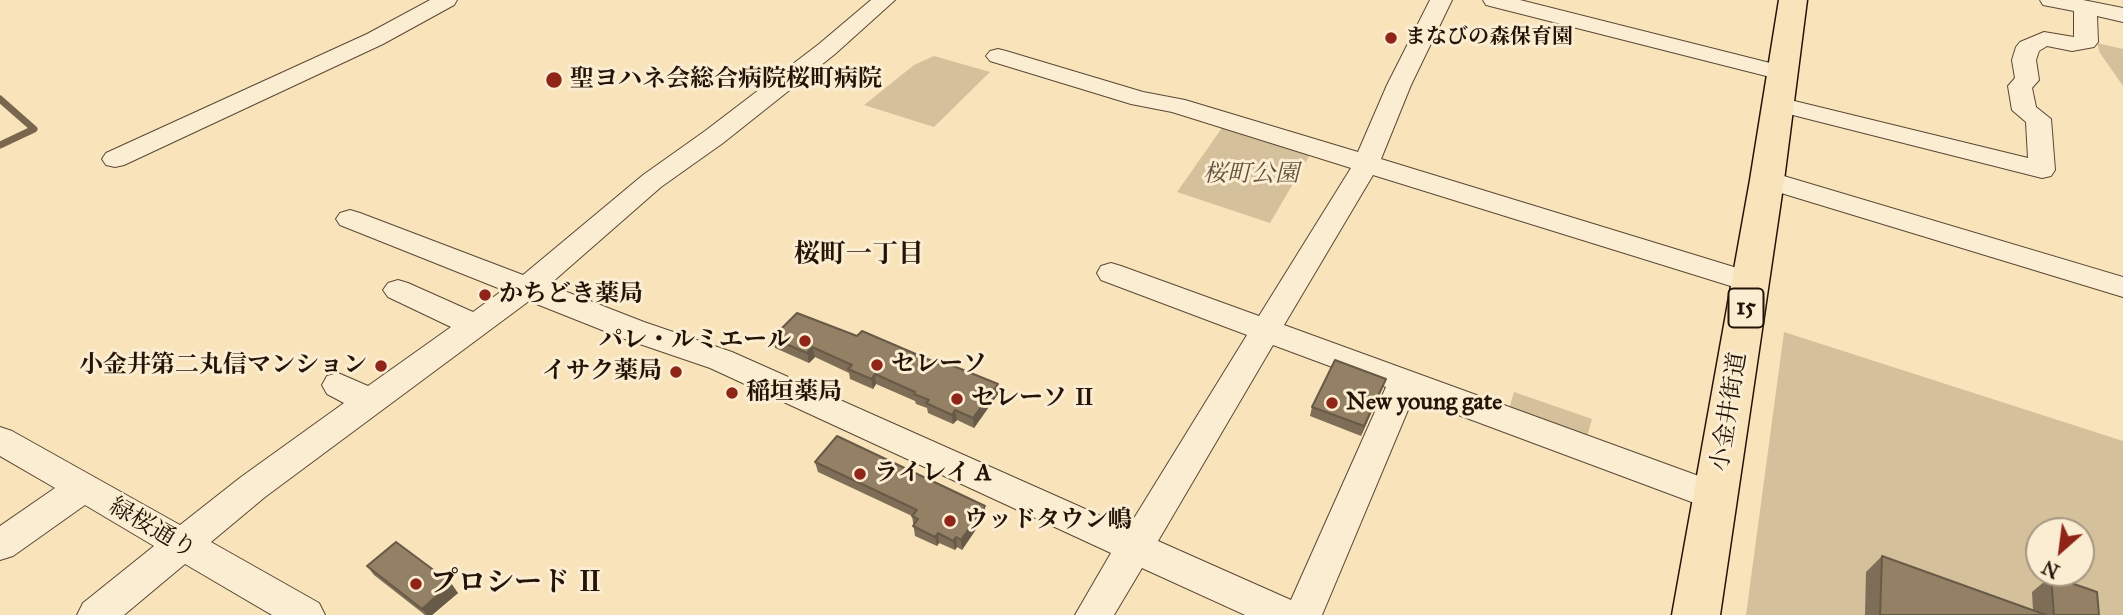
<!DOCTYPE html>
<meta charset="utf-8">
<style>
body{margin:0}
#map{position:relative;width:2123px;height:615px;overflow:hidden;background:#f9e3ba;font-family:"IM FELL Great Primer",serif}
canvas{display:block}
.north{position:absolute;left:2025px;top:517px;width:70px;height:70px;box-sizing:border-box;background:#fbedd2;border:2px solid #a59681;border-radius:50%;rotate:208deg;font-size:19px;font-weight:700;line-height:28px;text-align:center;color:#241408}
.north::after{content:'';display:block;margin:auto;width:24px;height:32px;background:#8f2418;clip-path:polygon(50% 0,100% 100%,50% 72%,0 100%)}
</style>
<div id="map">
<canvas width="2123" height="615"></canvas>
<div class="north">N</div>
</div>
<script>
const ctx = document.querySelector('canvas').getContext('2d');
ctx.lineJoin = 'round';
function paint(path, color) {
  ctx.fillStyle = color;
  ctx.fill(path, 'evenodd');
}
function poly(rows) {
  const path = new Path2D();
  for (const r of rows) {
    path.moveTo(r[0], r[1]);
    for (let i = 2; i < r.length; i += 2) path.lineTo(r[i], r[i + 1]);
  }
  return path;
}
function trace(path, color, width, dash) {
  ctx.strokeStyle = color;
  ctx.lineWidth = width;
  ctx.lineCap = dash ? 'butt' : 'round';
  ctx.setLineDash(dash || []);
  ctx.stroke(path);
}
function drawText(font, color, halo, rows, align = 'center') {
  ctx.font = font + ' "IM FELL Great Primer","Noto Serif JP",serif';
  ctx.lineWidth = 6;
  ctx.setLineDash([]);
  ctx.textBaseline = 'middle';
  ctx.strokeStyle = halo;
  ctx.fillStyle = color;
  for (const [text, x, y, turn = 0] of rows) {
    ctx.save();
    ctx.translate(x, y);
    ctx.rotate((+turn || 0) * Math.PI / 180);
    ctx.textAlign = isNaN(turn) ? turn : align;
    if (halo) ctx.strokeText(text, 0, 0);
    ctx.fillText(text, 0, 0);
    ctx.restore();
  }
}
paint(poly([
 [2097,43,2123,49,2123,86,2100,53],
 [934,56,990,72,934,127,864,105,914,65],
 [1224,125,1311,153,1270,223,1177,192],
 [1784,332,2123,441,2123,615,1746,615],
 [2039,531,2081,531,2081,573,2039,573],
 [1514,392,1592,419,1587,437,1509,409]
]), '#d5c09c');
trace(poly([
 [0,99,34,129,0,145]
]), '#79664e', 7);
const minor = poly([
 [430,0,457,0,454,5,383,44,124,165,115,167,106,165,102,159,106,153,367,34,430,0],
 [871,0,895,0,835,54,723,143,661,187,549,285,644,322,732,352,1128,528,1247,335,1101,280,1097,273,1101,266,1111,263,1121,266,1259,316,1351,168,1172,112,1131,104,990,61,986,56,990,51,998,49,1006,51,1143,92,1185,100,1358,152,1387,85,1430,0,1452,0,1411,85,1381,159,1760,275,1765,282,1760,289,1750,292,1373,175,1284,325,1729,487,1734,497,1729,507,1717,511,1705,507,1413,398,1322,615,1245,615,1142,568,1114,615,1075,615,1111,553,710,368,622,338,529,301,265,497,211,542,319,603,325,615,272,615,185,564,124,615,77,615,83,603,154,546,85,505,13,556,0,560,0,526,55,488,0,456,0,427,12,431,180,525,241,477,344,403,327,394,322,385,327,376,338,373,368,386,451,327,388,297,383,290,388,283,398,280,408,283,473,312,503,290,340,225,336,219,340,213,350,210,360,213,523,275,643,175,705,131,819,44,871,0],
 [1273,345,1386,387,1291,600,1158,541,1273,345],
 [1483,0,1520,0,1790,68,1794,73,1790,78,1782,80,1486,5,1483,0],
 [2040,0,2083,0,2123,8,2123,22,2097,16,2098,42,2094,47,2072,51,2047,46,2039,51,2036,60,2039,80,2032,88,2036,107,2051,119,2055,170,2051,176,2042,178,1769,109,1766,104,1769,99,1778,97,2028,158,2026,122,2012,110,2008,86,2015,78,2012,60,2016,47,2020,42,2044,32,2074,37,2074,11,2043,5,2040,0],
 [1767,171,2123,277,2123,297,1758,186,1754,180,1758,174,1767,171]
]);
const primary = poly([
 [1779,0,1807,0,1784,180,1720,615,1672,615,1750,180,1779,0]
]);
trace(minor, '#594834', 2);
trace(primary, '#241408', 3);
paint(minor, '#fbedd2');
paint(primary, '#f9e3ba');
paint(poly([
 [797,313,998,394,974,428,957,420,953,424,928,413,927,408,916,404,915,401,876,384,873,389,850,379,849,373,815,357,809,363,775,348,772,338],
 [1382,388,1361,436,1310,416,1312,407],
 [815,462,985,506,985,516,962,550,957,547,955,550,939,543,937,546,915,536,912,516,818,472],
 [1882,556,2033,610,2032,592,2051,576,2099,615,1865,615,1866,572],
 [367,566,458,593,432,615,425,615,374,575]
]), '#7e6e57');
paint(poly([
 [812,347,815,357,809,363,807,353],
 [875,374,876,384,873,389,871,379],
 [1386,379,1382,388,1361,436,1364,426],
 [998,384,998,394,974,428,973,418],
 [955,410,957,420,953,424,952,415],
 [985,506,985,516,962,550,961,540],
 [938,533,939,543,937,546,935,537],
 [956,537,957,547,955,550,953,541],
 [451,583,458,593,432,615,427,615,422,609]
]), '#675a47');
const building = poly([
 [797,313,857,336,862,331,939,364,941,361,998,384,973,418,955,410,952,415,926,403,929,400,914,394,915,392,875,374,871,379,848,369,852,365,812,347,807,353,772,338,797,313],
 [1335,360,1386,379,1364,426,1312,407,1335,360],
 [837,436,985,506,961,540,956,537,953,541,938,533,935,537,913,526,918,519,912,516,917,510,815,462,837,436],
 [396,542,451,583,422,609,367,566,396,542],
 [1882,556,2046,615,1880,615,1882,556],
 [2051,576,2097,592,2099,615,2054,615,2051,576]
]);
paint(building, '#938065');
trace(building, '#675a47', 2);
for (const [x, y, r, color] of [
 [1391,38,7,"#8f2418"],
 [554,80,9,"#8f2418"],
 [485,295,7,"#8f2418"],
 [805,341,7,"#8f2418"],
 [877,365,7,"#8f2418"],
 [381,366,7,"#8f2418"],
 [676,372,7,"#8f2418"],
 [732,393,7,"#8f2418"],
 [957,399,7,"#8f2418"],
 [1332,403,7,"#8f2418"],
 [860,474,7,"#8f2418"],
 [950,521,7,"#8f2418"],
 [416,584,7,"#8f2418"]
]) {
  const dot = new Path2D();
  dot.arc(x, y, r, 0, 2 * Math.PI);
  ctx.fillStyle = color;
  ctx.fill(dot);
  trace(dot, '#fbedd2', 2.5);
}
drawText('bold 21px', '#241408', '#fbedd2', [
 ["まなびの森保育園",1405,38]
], 'left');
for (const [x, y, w] of [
 [1746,308,35]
]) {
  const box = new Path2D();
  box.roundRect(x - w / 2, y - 19.5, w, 39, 5);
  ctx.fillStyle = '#fbedd2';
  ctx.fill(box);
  trace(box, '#241408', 2);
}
drawText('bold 23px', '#241408', null, [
 ["15",1746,308]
]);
drawText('bold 24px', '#241408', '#fbedd2', [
 ["聖ヨハネ会総合病院桜町病院",570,80],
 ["かちどき薬局",499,295],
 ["パレ・ルミエール",791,341,"right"],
 ["セレーソ",891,365],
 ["小金井第二丸信マンション",367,366,"right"],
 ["イサク薬局",662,372,"right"],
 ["稲垣薬局",746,393],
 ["セレーソ Ⅱ",971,399],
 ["New young gate",1346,403],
 ["ライレイ A",874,474],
 ["ウッドタウン嶋",964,521]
], 'left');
drawText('italic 24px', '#62503c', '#fbedd2', [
 ["桜町公園",1251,175]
]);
drawText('24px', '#241408', '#fbedd2', [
 ["小金井街道",1730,412,-81],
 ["緑桜通り",152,529,30]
]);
drawText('bold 26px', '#241408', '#fbedd2', [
 ["桜町一丁目",859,256]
]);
drawText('bold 28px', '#241408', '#fbedd2', [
 ["プロシード Ⅱ",430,584]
], 'left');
</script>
